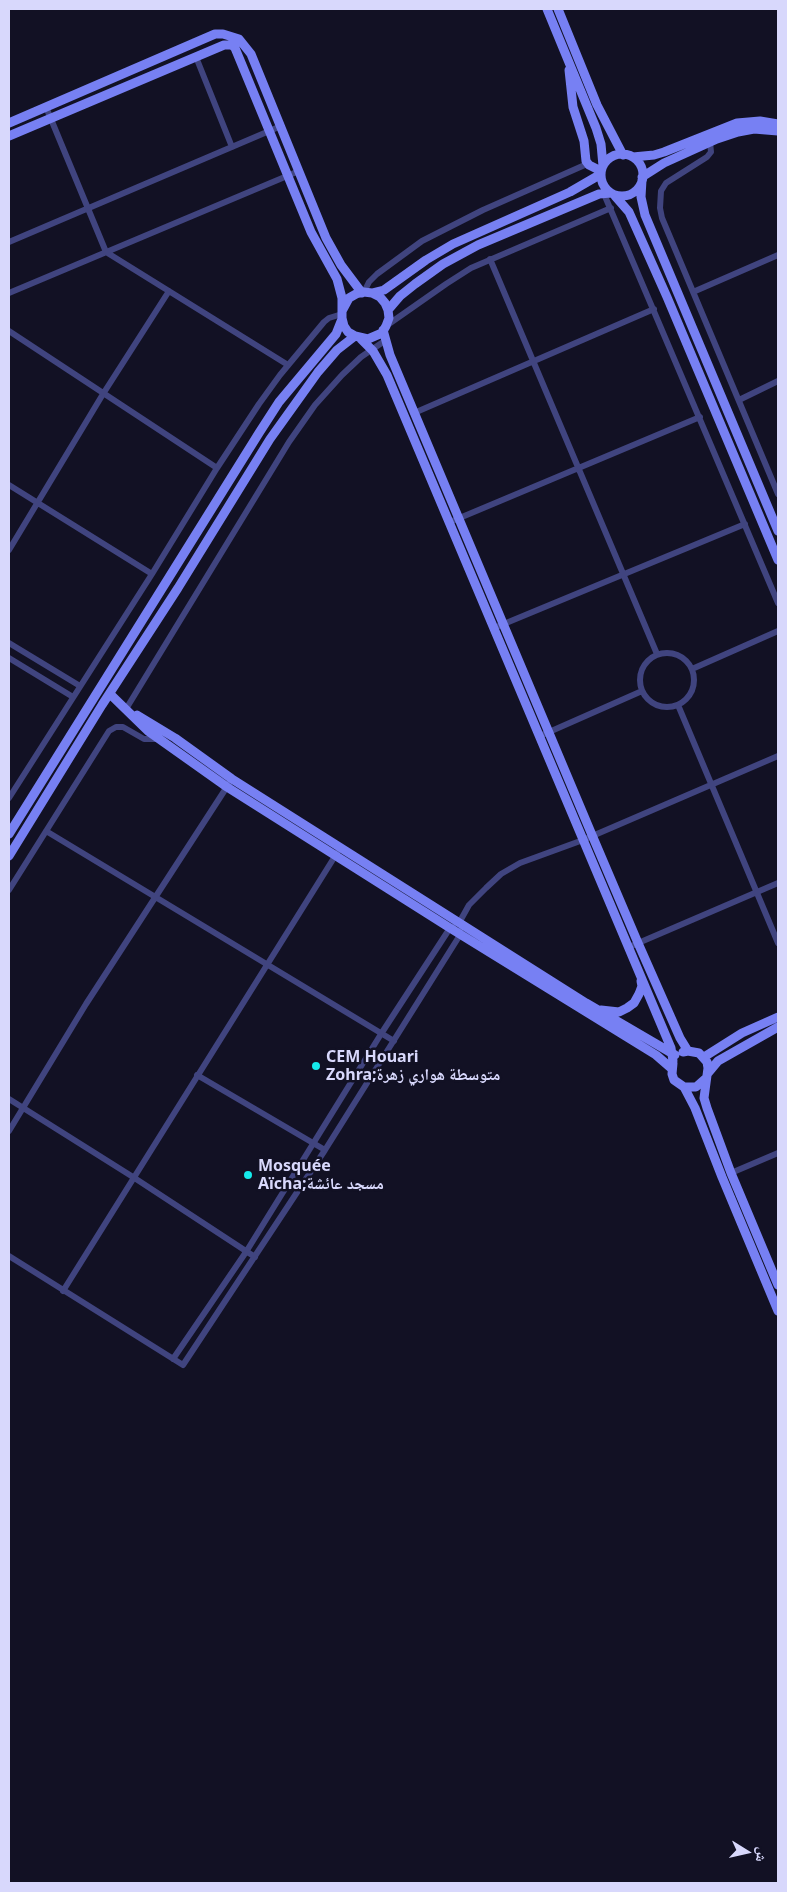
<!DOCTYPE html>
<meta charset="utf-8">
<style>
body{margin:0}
#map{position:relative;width:787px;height:1892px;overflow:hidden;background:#121124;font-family:"Noto Sans","Noto Naskh Arabic",sans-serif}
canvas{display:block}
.frame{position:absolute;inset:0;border:10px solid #d8d8fc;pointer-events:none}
.north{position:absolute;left:722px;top:1827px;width:50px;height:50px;-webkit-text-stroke:4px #121124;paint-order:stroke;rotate:100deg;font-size:14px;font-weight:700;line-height:20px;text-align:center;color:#d8d8fc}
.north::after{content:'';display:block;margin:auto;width:18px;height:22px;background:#d8d8fc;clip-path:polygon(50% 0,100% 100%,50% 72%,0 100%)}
</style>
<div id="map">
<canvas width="787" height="1892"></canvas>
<div class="frame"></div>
<div class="north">ش</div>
</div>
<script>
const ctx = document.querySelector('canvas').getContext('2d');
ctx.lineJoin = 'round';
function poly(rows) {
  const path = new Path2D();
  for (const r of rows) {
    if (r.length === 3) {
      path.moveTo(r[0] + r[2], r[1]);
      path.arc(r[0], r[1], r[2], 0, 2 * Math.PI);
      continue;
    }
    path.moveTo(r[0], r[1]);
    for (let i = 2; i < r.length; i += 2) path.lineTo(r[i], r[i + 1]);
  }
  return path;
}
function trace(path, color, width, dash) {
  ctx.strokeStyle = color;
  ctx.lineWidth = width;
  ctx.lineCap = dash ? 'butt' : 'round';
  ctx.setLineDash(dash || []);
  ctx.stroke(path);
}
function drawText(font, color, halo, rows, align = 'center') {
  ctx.font = font + ' "Noto Sans","Noto Naskh Arabic",sans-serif';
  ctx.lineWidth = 5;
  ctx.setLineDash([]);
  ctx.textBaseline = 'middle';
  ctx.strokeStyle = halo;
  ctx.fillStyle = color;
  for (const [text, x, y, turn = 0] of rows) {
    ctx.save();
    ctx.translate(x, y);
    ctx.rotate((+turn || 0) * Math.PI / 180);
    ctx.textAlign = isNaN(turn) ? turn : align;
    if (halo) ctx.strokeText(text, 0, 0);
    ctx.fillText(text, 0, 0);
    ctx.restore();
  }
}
trace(poly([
 [196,57,232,147],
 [46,107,106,252,288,365],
 [710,142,711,152,707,157,666,183,661,191,660,208,662,218,778,494],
 [604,187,604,194,778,603],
 [9,242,281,126],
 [490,259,657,654],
 [364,292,369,282,377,274,422,241,483,210,587,164],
 [693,292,778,255],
 [9,293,299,171],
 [386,326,446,284,471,268,611,208],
 [9,331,217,468],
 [739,400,778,381],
 [414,413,654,309],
 [9,485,152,574],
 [450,522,700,417],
 [9,550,103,394,169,291],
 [494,628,745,524],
 [9,643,80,686],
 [667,680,27],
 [9,658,73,697],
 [692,669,778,631],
 [678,705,778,943],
 [126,709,289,442,315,405,342,375,361,357,386,340],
 [540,736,642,691],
 [9,798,152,574,217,468,259,404,280,375,324,322,329,318,342,314],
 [46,831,394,1041],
 [9,890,109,731,116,727,123,727,144,739,158,739],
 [459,923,469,905,486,888,501,874,520,863,583,840,778,756],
 [629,947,778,883],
 [197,1075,325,1150],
 [9,1099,133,1177,255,1257],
 [9,1131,86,1004,232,779],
 [731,1173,778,1153],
 [9,1256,183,1365,325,1150,460,935,460,931],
 [63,1291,337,853],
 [173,1359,246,1252,381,1034,450,928,453,927]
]), '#40447f', 6);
trace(poly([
 [547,9,596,128,601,144,603,166],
 [558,9,597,105,623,155],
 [569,70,573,107,584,141,586,161,589,165,601,171],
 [9,123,215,34,223,34,239,39,251,54,326,238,341,265,362,293],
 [9,136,224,45,232,45,235,48,311,232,337,279,342,298,342,318,344,326,348,332,355,336,368,339,382,333,386,326,389,318,388,310,385,303,380,297,372,293,364,292,356,294,349,298,342,311],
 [622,175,21],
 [633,157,654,155,664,152,737,123,760,121,778,124],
 [642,177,664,163,717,139,738,132,754,129,778,131],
 [642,180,641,197,645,215,778,531],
 [615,196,629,212,667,297,778,560],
 [372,293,384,290,426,260,453,244,570,192,601,174],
 [388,310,400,296,415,284,443,264,478,245,599,194,611,193],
 [383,330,390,355,592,835,638,943,680,1038,688,1051],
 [361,339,373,351,387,375,671,1048,673,1061],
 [110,694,148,731,227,787,450,928,656,1055,671,1068],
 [137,715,175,738,232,779,586,1003,675,1055],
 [9,834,259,433,279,402,336,334,342,319],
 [9,856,102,705,178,588,270,439,318,372,337,350,355,336],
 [601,1010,619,1012,627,1008,634,1003,639,994,642,986,641,981],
 [683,1052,688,1051,699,1053,707,1062,708,1068,704,1098,707,1108,731,1173,778,1285],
 [704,1057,742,1033,778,1017],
 [673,1063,672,1074,674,1080,684,1087,696,1087,705,1079],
 [708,1073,718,1061,778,1027],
 [684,1087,695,1108,722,1177,778,1311]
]), '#7780f3', 9);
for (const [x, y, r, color] of [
 [316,1066,5,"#15eaeb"],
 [248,1175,5,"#15eaeb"]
]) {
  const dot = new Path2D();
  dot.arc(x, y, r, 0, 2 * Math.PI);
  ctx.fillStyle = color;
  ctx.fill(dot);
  trace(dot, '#121124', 2);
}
drawText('bold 16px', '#d8d8fc', '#121124', [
 ["CEM Houari",326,1057],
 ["Zohra;متوسطة هواري زهرة",326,1075],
 ["Mosquée",258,1166],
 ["Aïcha;مسجد عائشة",258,1184]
], 'left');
</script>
